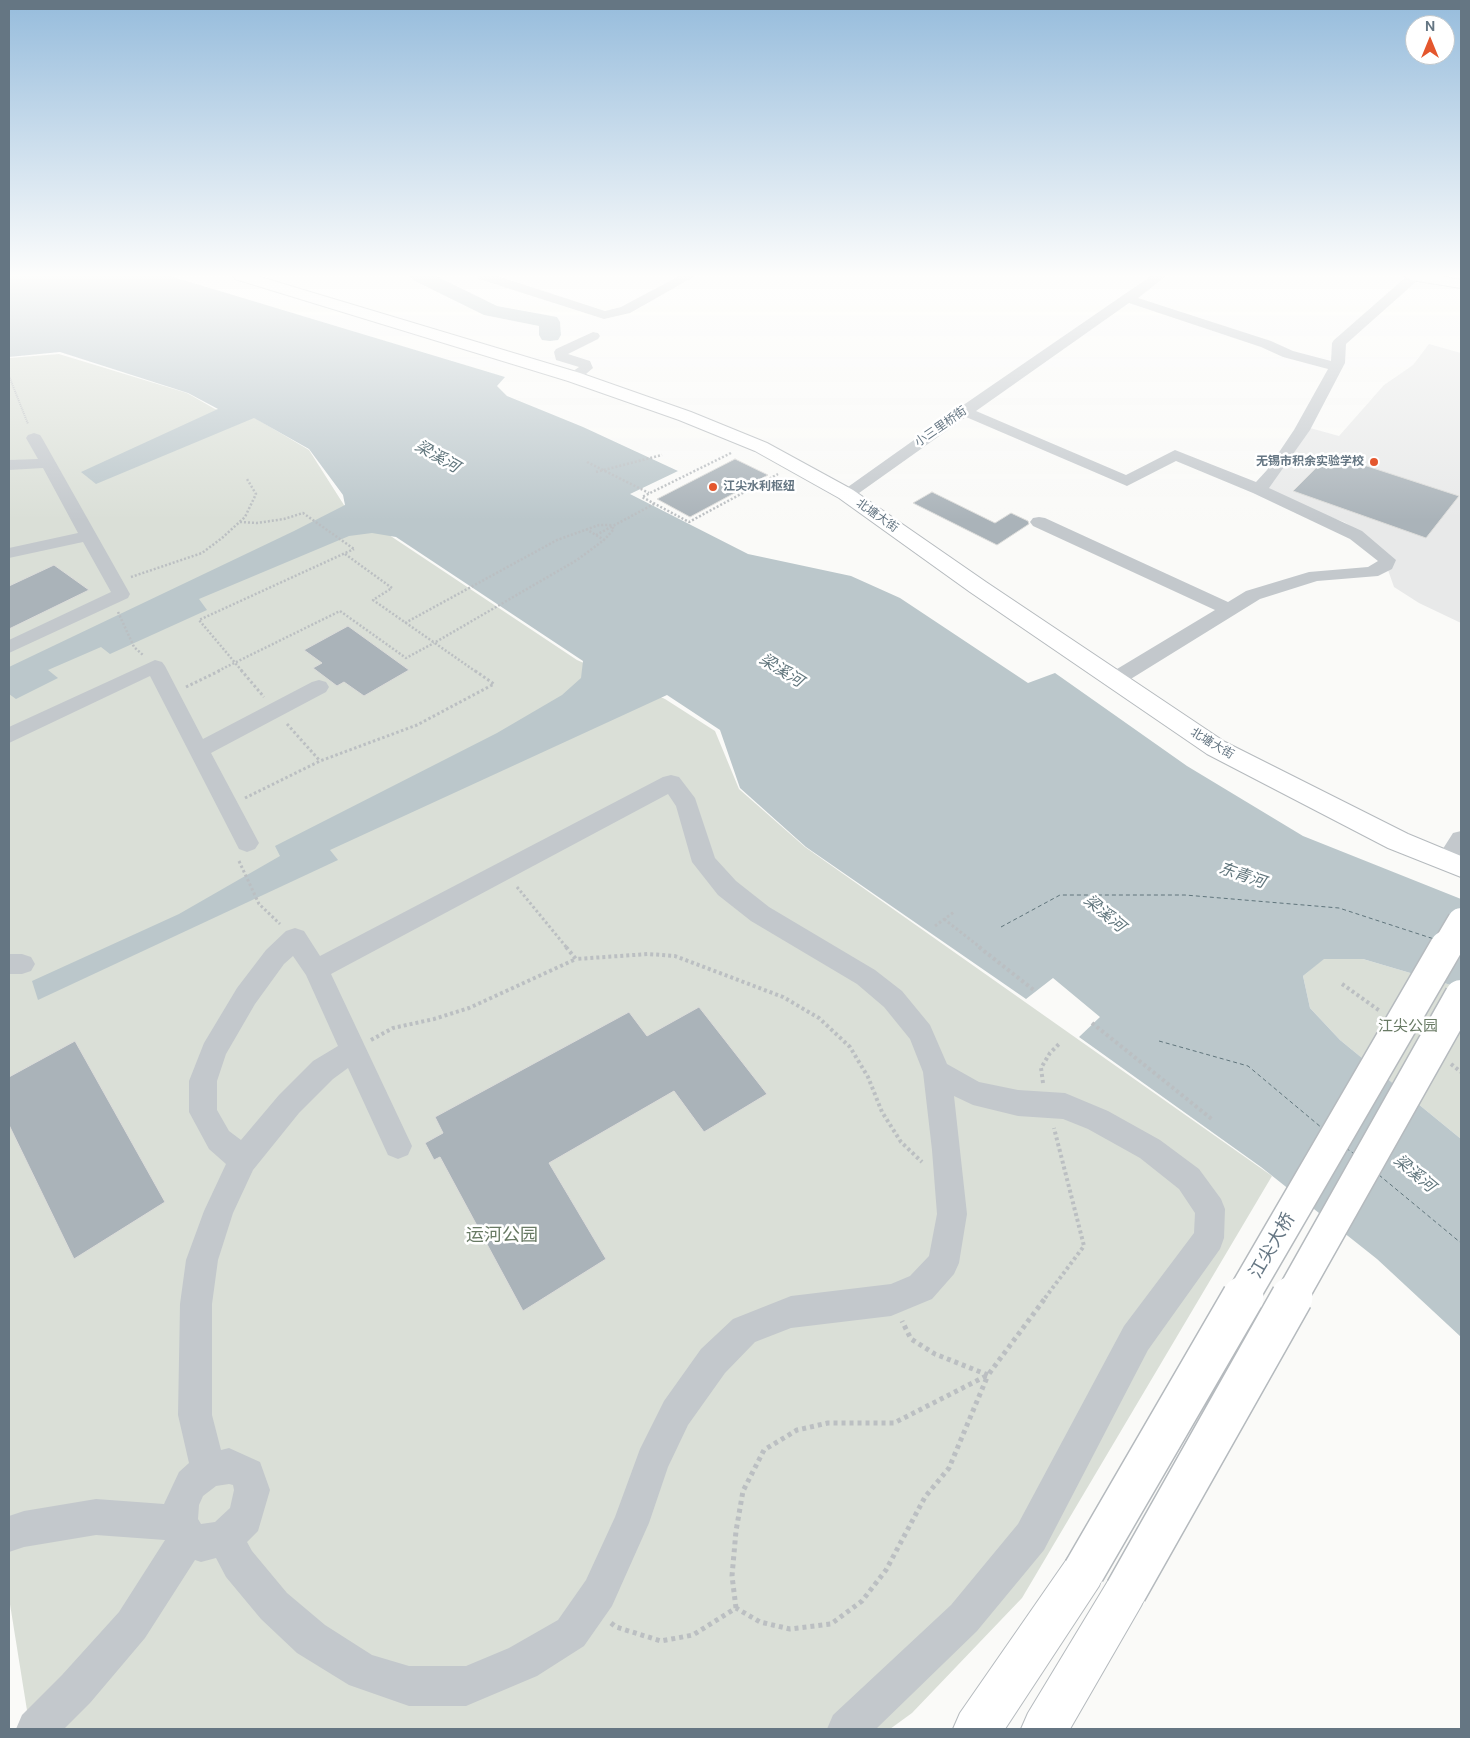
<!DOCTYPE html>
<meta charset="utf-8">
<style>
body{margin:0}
#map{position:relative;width:1470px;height:1738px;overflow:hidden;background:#fafaf8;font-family:"DM Sans",sans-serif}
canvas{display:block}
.frame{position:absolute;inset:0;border:10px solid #657683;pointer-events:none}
.north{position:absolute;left:1405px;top:15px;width:50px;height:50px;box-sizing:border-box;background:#fff;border:1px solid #c1c8cd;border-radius:50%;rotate:0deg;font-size:14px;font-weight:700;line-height:20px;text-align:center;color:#657683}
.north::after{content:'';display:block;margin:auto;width:18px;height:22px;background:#e4572e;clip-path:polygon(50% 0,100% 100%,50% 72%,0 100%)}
</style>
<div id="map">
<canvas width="1470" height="1738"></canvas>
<div class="frame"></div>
<div class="north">N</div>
</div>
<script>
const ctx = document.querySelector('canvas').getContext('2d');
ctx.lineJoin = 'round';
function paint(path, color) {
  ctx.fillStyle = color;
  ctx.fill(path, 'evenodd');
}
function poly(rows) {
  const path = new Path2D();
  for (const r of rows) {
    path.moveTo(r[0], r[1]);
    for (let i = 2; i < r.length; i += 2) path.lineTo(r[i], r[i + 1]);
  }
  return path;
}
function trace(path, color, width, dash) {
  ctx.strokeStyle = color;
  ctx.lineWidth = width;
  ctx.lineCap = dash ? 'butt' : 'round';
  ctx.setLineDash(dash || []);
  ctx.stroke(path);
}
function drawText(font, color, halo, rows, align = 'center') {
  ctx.font = font + ' "DM Sans","Noto Sans SC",sans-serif';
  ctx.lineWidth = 5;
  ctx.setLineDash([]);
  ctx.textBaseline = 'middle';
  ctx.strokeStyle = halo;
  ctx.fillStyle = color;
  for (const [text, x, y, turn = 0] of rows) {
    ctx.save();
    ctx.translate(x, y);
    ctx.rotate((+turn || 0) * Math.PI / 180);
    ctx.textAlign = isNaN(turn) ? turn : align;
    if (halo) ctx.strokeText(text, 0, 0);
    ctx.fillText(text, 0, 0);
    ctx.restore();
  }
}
paint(poly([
 [1429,344,1461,353,1461,623,1419,603,1394,587,1388,570,1362,533,1344,522,1280,499,1268,487,1310,428,1339,436,1384,385,1413,365]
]), '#e8e9e9');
paint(poly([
 [59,354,187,393,215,409,255,418,309,450,344,505,577,660,665,699,715,731,739,789,805,847,1272,1176,1022,1598,912,1713,890,1729,30,1729,9,1598,9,358],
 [1323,959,1363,959,1461,988,1461,1139,1340,1040,1310,1008,1303,976]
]), '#dadfd7');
paint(poly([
 [9,276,170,276,505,377,497,386,507,396,583,427,678,471,630,494,748,554,851,576,900,598,1028,683,1055,673,1187,766,1303,836,1461,899,1461,988,1363,959,1324,959,1303,976,1310,1008,1340,1040,1461,1139,1461,1337,1377,1259,1261,1167,1079,1037,1100,1017,1053,978,1026,999,806,847,740,788,720,730,667,695,330,850,338,860,38,1000,32,981,179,914,280,856,275,846,497,733,562,695,581,678,583,661,396,537,372,533,349,536,199,599,207,610,110,654,101,647,48,670,58,678,16,699,9,694,9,667,294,531,345,505,343,495,309,449,254,418,96,484,81,472,218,409,188,393,60,352,9,357]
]), '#bbc7cb');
paint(poly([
 [410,276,436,276,497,306,557,317,560,322,561,335,558,340,550,341,542,340,539,335,539,326,484,315,413,280,410,276]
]), '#bbc7cb');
trace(poly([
 [1001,927,1060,895,1185,895,1339,908,1434,939],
 [1159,1041,1248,1066,1322,1128],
 [1346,1148,1353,1153],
 [1379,1175,1461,1243]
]), '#60757c', 1, [4, 3]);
const building = poly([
 [1330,454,1459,496,1426,538,1293,491,1330,454],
 [735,459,768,475,690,517,657,499,735,459],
 [932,492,995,523,1011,513,1028,521,1029,524,997,545,913,503,932,492],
 [54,565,89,590,9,629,9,586,54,565],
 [348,626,409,670,364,696,344,682,337,686,313,668,322,663,304,650,348,626],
 [699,1007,767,1094,704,1132,674,1091,549,1163,606,1259,523,1311,440,1157,434,1160,425,1143,443,1133,435,1117,629,1012,647,1036,699,1007],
 [75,1041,165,1202,74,1259,9,1125,9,1077,75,1041]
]);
paint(building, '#aab3b9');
trace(building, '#dcdcda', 1);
const major = poly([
 [233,276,257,276,580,373,691,412,767,443,853,490,986,582,1225,742,1408,834,1461,856,1461,877,1388,848,1207,754,970,592,839,498,755,451,679,420,568,381,235,279,233,276],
 [1404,276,1441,276,1461,280,1461,288,1411,280,1404,276],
 [1084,1550,1099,1556,1105,1571,1099,1586,1005,1729,953,1729,960,1713,1069,1556,1084,1550],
 [1126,1569,1141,1576,1148,1591,1141,1606,1070,1729,1021,1729,1028,1713,1111,1576,1126,1569]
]);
trace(major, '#b5babe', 2);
trace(poly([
 [9,376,28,424]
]), '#bbbfc2', 2, [1, 1]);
trace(poly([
 [731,453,642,497,689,522,778,474],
 [587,462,649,493],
 [596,472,662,455],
 [240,522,257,523,284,519,303,513,354,549],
 [586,529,604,540],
 [596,535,654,504],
 [345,554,392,588,373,600,475,671],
 [131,577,202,553,222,538,245,517,256,494,247,479],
 [118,612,134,647,143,655],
 [218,671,340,611,406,658,434,643],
 [242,671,199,620,354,549]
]), '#bbbfc2', 2.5, [2, 2]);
trace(poly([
 [241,670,264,697],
 [186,687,221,670],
 [287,724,320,761],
 [245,798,320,761,417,725,494,684,474,670],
 [239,861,259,904,280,924],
 [517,887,567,948],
 [944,919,981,948],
 [935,926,954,912]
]), '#bbbfc2', 3, [2.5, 2.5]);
trace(poly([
 [566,947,576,959,648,954,675,956,783,997,819,1018,850,1047,868,1077,882,1112,901,1142,922,1162],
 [979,947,1035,991],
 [1342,984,1380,1011],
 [1092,1023,1213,1120],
 [371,1040,393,1028,434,1019,469,1008,576,959],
 [1451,1064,1461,1072],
 [1043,1083,1041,1068,1050,1053,1060,1043],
 [1045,1298,1084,1246,1054,1128]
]), '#bbbfc2', 4, [3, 3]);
trace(poly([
 [736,1608,732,1576,736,1531,743,1491,764,1450,797,1430,828,1423,894,1423,988,1375,1046,1297],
 [611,1623,616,1627,661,1641,693,1635,736,1608,760,1622,790,1629,831,1624,862,1601,886,1570,925,1497,949,1468,988,1375,935,1354,911,1339,902,1321]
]), '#bbbfc2', 5, [4, 4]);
paint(poly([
 [477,276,497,276,605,311,621,307,679,276,695,276,630,313,604,319,479,279,477,276],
 [1151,276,1166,276,1138,298,1271,341,1293,351,1331,361,1332,343,1334,340,1407,276,1420,276,1418,280,1346,344,1345,363,1310,430,1269,488,1362,531,1396,560,1392,569,1378,576,1317,581,1260,599,1121,685,1114,686,1107,685,1104,680,1107,675,1215,610,1033,526,1030,522,1033,518,1039,517,1045,518,1228,602,1246,591,1309,572,1368,567,1378,561,1350,539,1253,493,1176,461,1127,486,966,417,852,498,840,498,838,494,959,408,1151,276],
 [1129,303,1261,347,1283,357,1328,369,1294,430,1267,470,1256,482,1175,450,1126,475,976,411,1129,303],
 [593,332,598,333,600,336,598,339,568,354,590,361,593,368,579,380,569,380,567,377,569,374,579,367,556,360,554,352,556,349,593,332],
 [34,433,40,435,42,438,130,594,128,598,9,653,9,640,111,592,83,542,9,558,9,548,78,533,43,468,9,470,9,460,38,459,26,438,28,435,34,433],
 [155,660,162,662,165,666,203,739,312,682,319,680,326,682,329,687,326,692,211,753,259,843,255,849,247,852,239,849,150,676,9,743,9,727,155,660],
 [671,775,679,777,695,798,715,858,736,881,769,907,875,970,902,991,930,1025,947,1064,979,1082,1018,1090,1065,1093,1108,1111,1160,1140,1199,1169,1221,1199,1225,1209,1224,1238,1220,1249,1148,1350,1044,1550,977,1631,876,1729,827,1729,833,1715,951,1605,1018,1524,1124,1326,1194,1233,1195,1213,1179,1189,1140,1158,1088,1129,1063,1119,1018,1116,973,1105,954,1096,967,1214,959,1263,954,1274,932,1299,891,1316,791,1328,755,1342,725,1373,688,1425,668,1467,649,1523,612,1606,584,1646,537,1676,466,1706,409,1706,349,1685,297,1653,261,1619,226,1577,216,1558,201,1562,195,1560,145,1638,90,1703,64,1729,16,1729,22,1715,62,1675,119,1612,165,1540,96,1535,24,1547,9,1552,9,1516,24,1511,96,1499,164,1504,179,1472,189,1463,178,1415,180,1304,186,1260,204,1211,226,1164,209,1149,189,1112,189,1081,204,1043,237,988,266,950,286,931,295,928,304,931,320,956,663,777,671,775],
 [668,794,676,806,692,862,718,895,751,921,857,984,884,1007,910,1039,923,1072,932,1150,937,1214,929,1256,910,1276,891,1284,791,1296,733,1319,701,1349,664,1401,640,1449,615,1517,586,1580,558,1620,509,1648,466,1666,409,1666,372,1655,325,1625,287,1593,252,1551,247,1542,258,1531,270,1490,260,1462,229,1448,221,1450,212,1415,212,1304,218,1260,233,1213,253,1170,299,1113,333,1079,348,1068,388,1155,398,1159,408,1155,412,1146,331,974,668,794],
 [293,956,306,975,338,1046,313,1061,279,1095,241,1140,229,1131,217,1110,217,1081,226,1054,255,1004,284,964,293,956],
 [229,1484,233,1485,234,1490,230,1508,215,1522,201,1524,198,1519,199,1505,203,1496,216,1486,229,1484],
 [1461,831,1461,858,1455,867,1447,870,1439,867,1435,861,1439,855,1453,833,1461,831],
 [9,954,22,954,31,957,35,964,31,971,22,974,9,974,9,954]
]), '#c3c8cc');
paint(major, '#fff');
const majorBridgeFar2 = poly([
 [1445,948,1461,921]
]);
const majorBridgeFar1 = poly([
 [1242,1298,1446,947],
 [1291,1298,1461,996]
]);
const majorBridge = poly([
 [1084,1571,1243,1297],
 [1126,1591,1292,1297]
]);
trace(majorBridgeFar2, '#b5babe', 29, []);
trace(majorBridgeFar1, '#b5babe', 35, []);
trace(majorBridge, '#b5babe', 44, []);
trace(poly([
 [405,623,557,540,599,525,610,525,614,529,604,540,577,560,434,643]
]), '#bbbfc2', 2.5, [2, 2]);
trace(majorBridgeFar2, '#fff', 26);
trace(majorBridgeFar1, '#fff', 32);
trace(majorBridge, '#fff', 41);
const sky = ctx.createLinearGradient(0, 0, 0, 520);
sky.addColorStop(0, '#96bcdc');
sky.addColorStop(0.53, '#fdfdfc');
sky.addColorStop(1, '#fdfdfc00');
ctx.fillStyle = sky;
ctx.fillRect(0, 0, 1470, 520);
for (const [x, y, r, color] of [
 [1374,462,5,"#e4572e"],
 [713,487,5,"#e4572e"]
]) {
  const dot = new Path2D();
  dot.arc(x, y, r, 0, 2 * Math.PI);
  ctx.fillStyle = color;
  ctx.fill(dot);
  trace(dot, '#fff', 2);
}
drawText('12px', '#657683', '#fff', [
 ["小三里桥街",941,427,-35],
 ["北塘大街",877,516,35],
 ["北塘大街",1212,744,31]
]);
drawText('bold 12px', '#657683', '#fff', [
 ["无锡市积余实验学校",1364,462],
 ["江尖水利枢纽",723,487,"left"]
], 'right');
drawText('15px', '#687a64', '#fff', [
 ["江尖公园",1408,1027]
]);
drawText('italic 16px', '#60757c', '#fff', [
 ["梁溪河",437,457,30],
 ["梁溪河",781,671,32],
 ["东青河",1242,876,19],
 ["梁溪河",1104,914,40],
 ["梁溪河",1414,1174,40]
]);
drawText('18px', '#687a64', '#fff', [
 ["运河公园",502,1236]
]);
drawText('18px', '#657683', '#fff', [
 ["江尖大桥",1273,1246,-60]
]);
</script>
